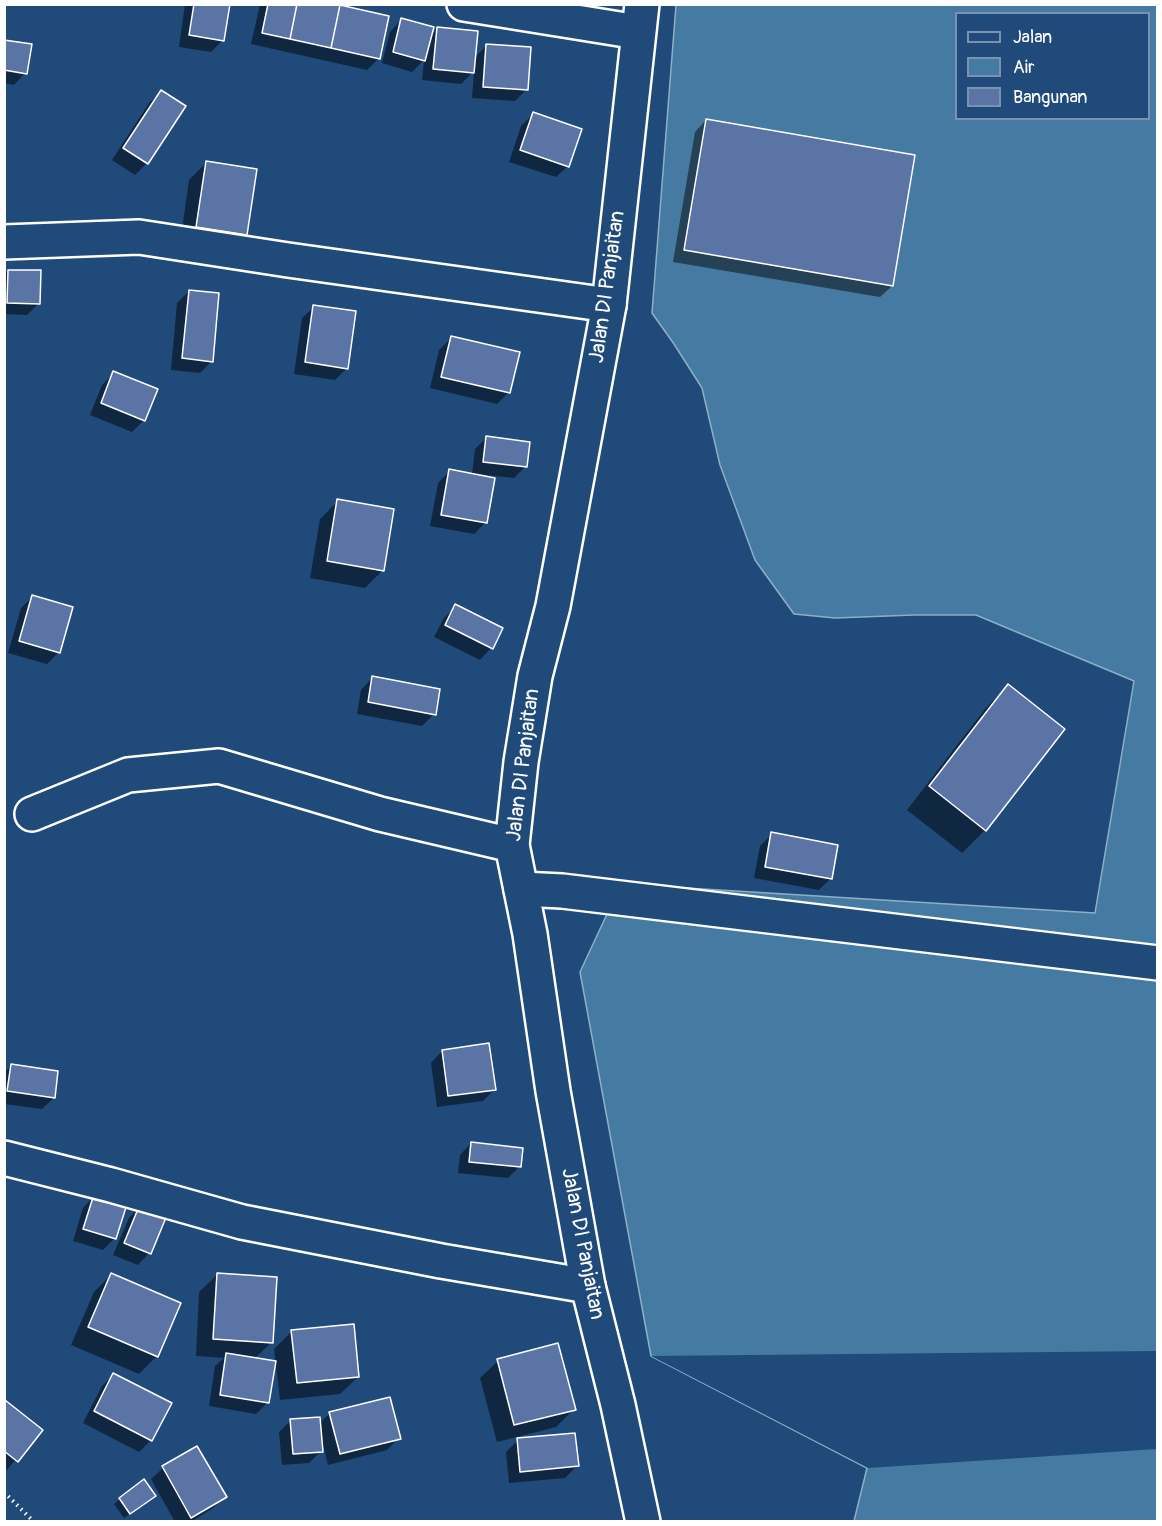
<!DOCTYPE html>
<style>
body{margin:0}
#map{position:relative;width:1162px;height:1526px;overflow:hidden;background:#1f4a7a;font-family:Pangolin,sans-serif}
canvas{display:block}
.frame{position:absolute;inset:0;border:6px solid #fff;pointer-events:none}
.legend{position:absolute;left:955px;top:12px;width:195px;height:108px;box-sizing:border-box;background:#1f4a7a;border:2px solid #7992af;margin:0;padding:8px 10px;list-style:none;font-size:18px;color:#fff}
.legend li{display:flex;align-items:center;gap:12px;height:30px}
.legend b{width:30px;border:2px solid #7992af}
</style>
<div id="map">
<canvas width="1162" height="1526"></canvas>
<div class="frame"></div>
<ul class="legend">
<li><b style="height:8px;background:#1f4a7a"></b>Jalan</li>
<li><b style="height:16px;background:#457aa2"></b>Air</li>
<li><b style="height:16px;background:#5974a5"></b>Bangunan</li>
</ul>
</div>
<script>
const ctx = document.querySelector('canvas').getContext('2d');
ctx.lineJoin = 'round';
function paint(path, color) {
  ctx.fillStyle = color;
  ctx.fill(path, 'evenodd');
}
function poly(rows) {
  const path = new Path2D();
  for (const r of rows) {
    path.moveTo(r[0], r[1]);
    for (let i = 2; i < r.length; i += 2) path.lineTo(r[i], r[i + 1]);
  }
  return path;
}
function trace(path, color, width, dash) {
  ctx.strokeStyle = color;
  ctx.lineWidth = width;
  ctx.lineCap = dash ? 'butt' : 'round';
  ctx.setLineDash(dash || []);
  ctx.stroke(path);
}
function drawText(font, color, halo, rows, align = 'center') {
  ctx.font = font + ' Pangolin,sans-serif';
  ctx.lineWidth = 6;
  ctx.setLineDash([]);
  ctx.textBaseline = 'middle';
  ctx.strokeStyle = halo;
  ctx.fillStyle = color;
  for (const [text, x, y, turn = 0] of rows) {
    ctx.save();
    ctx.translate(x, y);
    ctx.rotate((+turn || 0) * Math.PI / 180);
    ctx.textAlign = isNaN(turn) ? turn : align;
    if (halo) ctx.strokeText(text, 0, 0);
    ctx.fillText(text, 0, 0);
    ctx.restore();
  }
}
const water = poly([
 [676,5,1157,5,1157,1521,854,1521,867,1468,651,1356,580,972,621,884,1095,913,1134,681,976,615,914,615,835,618,794,614,755,560,720,465,702,388,674,344,652,313,676,5],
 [956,14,1148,14,1148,118,956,118,956,14]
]);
paint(water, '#457aa2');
trace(water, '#8fafc7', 1.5);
paint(poly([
 [1157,1351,1157,1449,868,1468,651,1356]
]), '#1f4a7a');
paint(poly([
 [185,4,229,4,223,40,211,52,179,47],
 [260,4,331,4,388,17,379,58,367,70,251,44],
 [401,20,430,36,437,29,474,58,487,45,526,90,515,101,472,98,474,71,461,84,422,80,424,60,412,72,382,63,390,32],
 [4,41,25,73,14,85,4,83],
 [161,92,147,163,135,175,112,160,149,103],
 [533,114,568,166,556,177,509,162,521,126],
 [706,120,892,286,880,297,673,262,695,132],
 [207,162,245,234,228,252,180,244,189,180],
 [8,271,39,303,27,315,4,314,4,275],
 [189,291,212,361,200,373,171,370,177,303],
 [314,307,347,368,335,380,294,374,302,318],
 [451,338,509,392,497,404,430,388,439,350],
 [114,373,144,420,132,432,90,415,102,385],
 [487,437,525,467,514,478,477,474,486,522,474,534,430,526,438,483,450,471,472,475,475,449],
 [338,501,383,570,365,588,310,578,320,519],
 [32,597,59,652,47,664,8,653,21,608],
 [456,606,501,629,491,648,480,660,434,637,444,618],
 [372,678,434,714,422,726,357,714,361,690],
 [1008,686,985,830,962,853,907,810,985,709],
 [772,834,831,878,819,890,754,878,760,846],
 [442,1051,494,1090,483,1101,437,1107,431,1063],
 [11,1066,54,1098,42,1109,4,1104,4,1073],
 [471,1143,520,1166,508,1178,458,1173,460,1155],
 [94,1196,115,1238,103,1250,73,1241,83,1208],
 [140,1206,149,1253,138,1265,113,1255,129,1218],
 [112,1274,179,1304,157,1356,139,1374,71,1345,94,1292],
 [217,1275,272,1342,254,1359,268,1402,256,1414,209,1406,215,1366,224,1358,196,1356,199,1292],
 [292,1331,358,1377,340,1394,280,1400,274,1349],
 [498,1361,574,1409,556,1427,497,1442,480,1378],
 [113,1375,151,1440,139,1452,83,1423,102,1386],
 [5,1402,41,1430,5,1472,4,1472],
 [330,1413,399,1438,387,1450,328,1465,322,1441,320,1441,321,1451,309,1463,282,1465,279,1432,291,1420,319,1424],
 [518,1440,577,1466,565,1478,509,1483,506,1452],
 [197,1448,225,1497,213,1508,191,1522,175,1522,151,1479,163,1468],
 [143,1481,148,1501,124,1518,114,1504]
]), '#0007');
const building = poly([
 [194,4,230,4,224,41,189,35,194,4],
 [268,4,297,4,290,39,262,33,268,4],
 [297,4,340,5,331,48,290,39,297,4],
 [340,5,389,16,380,59,331,48,340,5],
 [401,18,434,27,425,61,393,52,401,18],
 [437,27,478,31,474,73,433,69,437,27],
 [4,40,32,44,27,74,4,70,4,40],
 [486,44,531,47,528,90,483,87,486,44],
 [161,90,186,106,148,164,123,148,161,90],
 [533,112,582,129,569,167,520,150,533,112],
 [706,119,915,155,893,286,684,250,706,119],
 [206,161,257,169,247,235,196,227,206,161],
 [8,270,41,270,40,304,7,303,8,270],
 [189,290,219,293,213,362,182,358,189,290],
 [313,305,356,311,348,369,305,362,313,305],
 [451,336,520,352,510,393,441,377,451,336],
 [113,371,158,389,145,421,101,403,113,371],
 [486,436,530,442,527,467,483,462,486,436],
 [449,469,495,478,487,523,441,515,449,469],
 [337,499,394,509,384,571,327,561,337,499],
 [32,595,73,607,60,653,19,641,32,595],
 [455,604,503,628,493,649,445,625,455,604],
 [372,676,440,689,436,715,368,702,372,676],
 [1008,684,1065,729,986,831,929,786,1008,684],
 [771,832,838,845,832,879,765,867,771,832],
 [489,1043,496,1090,448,1096,442,1050,489,1043],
 [11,1064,58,1071,55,1098,7,1091,11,1064],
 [471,1142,523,1148,521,1167,469,1162,471,1142],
 [94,1194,127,1204,116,1239,83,1229,94,1194],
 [140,1204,167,1215,151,1254,124,1243,140,1204],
 [111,1273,181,1303,158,1357,88,1327,111,1273],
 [217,1273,277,1277,273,1343,213,1339,217,1273],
 [354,1324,359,1377,297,1383,291,1330,354,1324],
 [558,1343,576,1410,514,1425,497,1359,558,1343],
 [226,1353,276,1361,269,1403,220,1395,226,1353],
 [113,1373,172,1403,152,1441,94,1411,113,1373],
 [390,1397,401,1439,340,1454,329,1412,390,1397],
 [5,1400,43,1430,18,1462,4,1451,5,1400],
 [320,1417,323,1452,293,1454,290,1419,320,1417],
 [575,1433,579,1466,520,1472,517,1438,575,1433],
 [197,1446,227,1497,191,1518,162,1466,197,1446],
 [144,1479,156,1496,130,1514,119,1498,144,1479]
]);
paint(building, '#5974a5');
trace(building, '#fff', 1.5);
const minor = poly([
 [464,4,638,32],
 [4,242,139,237,288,260,609,305],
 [32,814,128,775,219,766,380,814,512,845],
 [521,889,562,891,1158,963],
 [4,1158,111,1185,242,1222,441,1261,588,1286]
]);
const major = poly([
 [642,4,609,305,553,606,535,676,521,762,512,845,530,934,553,1091,588,1286,618,1405,643,1522]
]);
trace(minor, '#fff', 38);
trace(major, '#fff', 38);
trace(poly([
 [4,1492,34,1522]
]), '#fff', 4, [1.5, 4.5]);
trace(minor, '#1f4a7a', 33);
trace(major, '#1f4a7a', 33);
drawText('21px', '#fff', '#1f4a7a', [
 ["Jalan DI Panjaitan",608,287,-82],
 ["Jalan DI Panjaitan",524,765,-83],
 ["Jalan DI Panjaitan",582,1244,79]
]);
</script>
